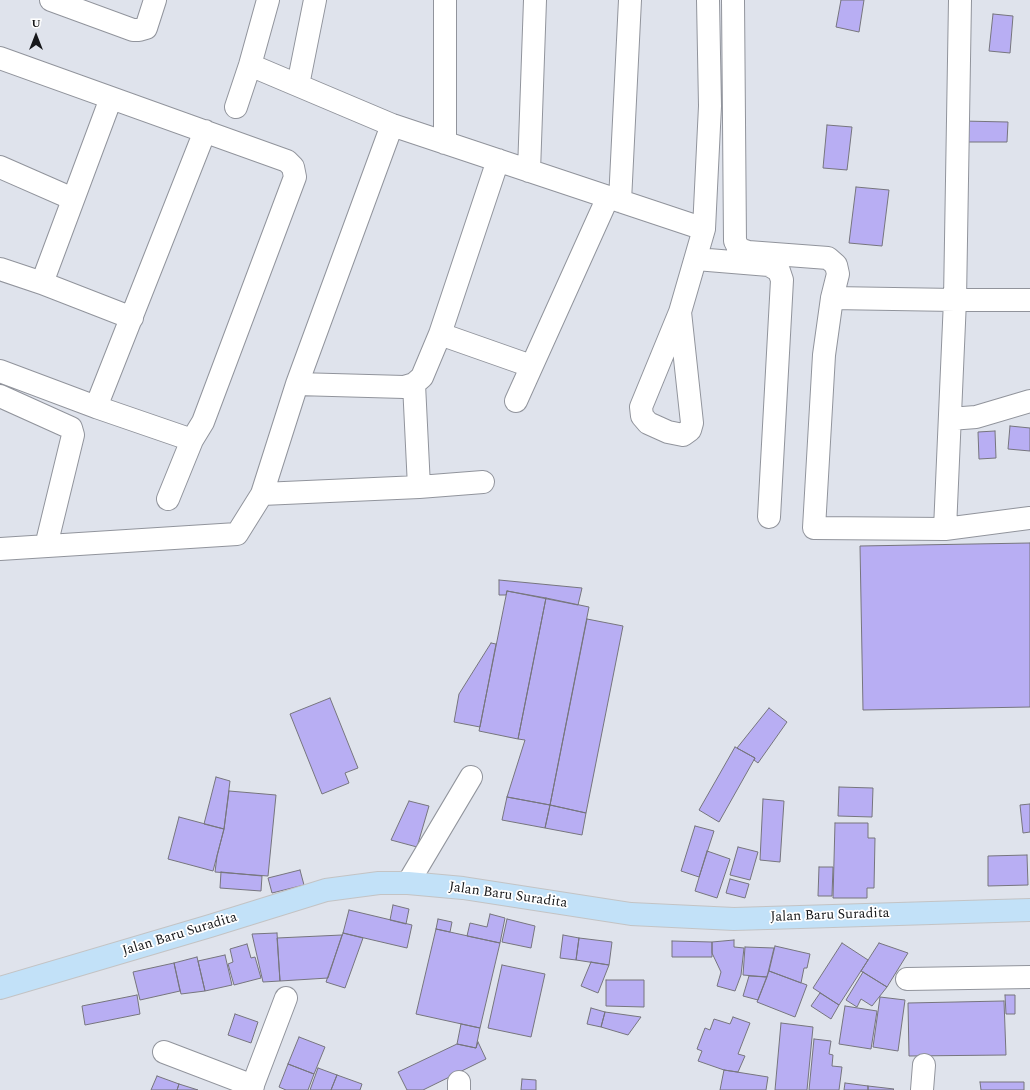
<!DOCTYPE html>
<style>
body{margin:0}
#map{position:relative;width:1030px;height:1090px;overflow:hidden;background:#dfe3ec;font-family:Spectral,serif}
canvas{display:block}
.north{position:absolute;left:16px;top:16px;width:40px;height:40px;-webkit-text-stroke:3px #fff;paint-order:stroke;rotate:0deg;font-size:11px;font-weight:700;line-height:16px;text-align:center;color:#17181b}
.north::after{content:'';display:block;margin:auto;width:14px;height:18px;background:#17181b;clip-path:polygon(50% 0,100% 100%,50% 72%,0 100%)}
</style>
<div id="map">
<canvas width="1030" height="1090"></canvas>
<div class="north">U</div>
</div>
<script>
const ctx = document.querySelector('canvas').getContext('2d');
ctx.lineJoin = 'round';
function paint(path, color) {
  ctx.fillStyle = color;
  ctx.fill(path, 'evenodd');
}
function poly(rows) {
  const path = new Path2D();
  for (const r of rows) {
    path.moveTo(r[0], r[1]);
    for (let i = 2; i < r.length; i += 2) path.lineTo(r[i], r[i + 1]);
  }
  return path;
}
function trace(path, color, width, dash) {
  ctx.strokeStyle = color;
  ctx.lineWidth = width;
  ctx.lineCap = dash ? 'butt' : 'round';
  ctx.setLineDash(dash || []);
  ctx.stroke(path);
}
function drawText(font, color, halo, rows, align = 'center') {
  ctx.font = font + ' Spectral,serif';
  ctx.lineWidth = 3.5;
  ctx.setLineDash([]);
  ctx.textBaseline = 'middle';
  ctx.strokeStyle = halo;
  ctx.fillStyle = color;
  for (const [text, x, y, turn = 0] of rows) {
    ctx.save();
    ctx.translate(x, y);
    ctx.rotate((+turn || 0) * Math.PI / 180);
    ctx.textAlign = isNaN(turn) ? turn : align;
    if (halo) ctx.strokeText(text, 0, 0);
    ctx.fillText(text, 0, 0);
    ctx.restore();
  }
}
const building = poly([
 [841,0,864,0,859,32,836,27,841,0],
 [993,14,1013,16,1010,53,989,51,993,14],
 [962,121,1008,122,1007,142,962,142,962,121],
 [827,125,852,127,847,170,823,168,827,125],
 [856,187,889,190,882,246,849,243,856,187],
 [1010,426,1030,428,1030,451,1008,449,1010,426],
 [995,431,996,458,979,459,978,432,995,431],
 [1030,543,1030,707,863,710,860,546,1030,543],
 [499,580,582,588,578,605,507,591,506,595,499,595,499,580],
 [507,591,546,598,518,739,479,731,507,591],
 [546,598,589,607,550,805,507,797,525,740,518,739,546,598],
 [587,619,623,626,586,813,550,805,587,619],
 [491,643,496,644,480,727,454,722,459,694,491,643],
 [330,698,358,768,345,773,349,783,322,794,290,714,330,698],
 [769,708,787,722,758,763,754,760,755,758,737,748,769,708],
 [735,747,755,758,719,822,699,810,735,747],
 [216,777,230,781,224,829,204,824,216,777],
 [839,787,873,788,872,817,838,816,839,787],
 [229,791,276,795,268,876,215,872,217,856,224,829,229,791],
 [507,797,550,805,545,828,502,820,507,797],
 [763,799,784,801,780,862,760,860,763,799],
 [409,801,429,806,417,847,391,840,409,801],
 [1030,804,1030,832,1023,833,1020,805,1030,804],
 [550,805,586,813,582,835,545,828,550,805],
 [179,817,224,829,213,871,168,859,179,817],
 [835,823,868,823,868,838,875,838,874,888,867,888,867,898,833,898,835,823],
 [695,826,714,831,699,877,681,871,695,826],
 [738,847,758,852,750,880,730,875,738,847],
 [707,851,730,859,717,898,695,891,707,851],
 [1027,855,1028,885,988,886,988,856,1027,855],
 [819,867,833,867,832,896,818,896,819,867],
 [300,870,304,885,272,893,268,878,300,870],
 [221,872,262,876,261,891,220,888,221,872],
 [730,879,749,884,745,898,726,893,730,879],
 [393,905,409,909,406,924,390,920,393,905],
 [349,910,412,925,407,948,343,933,349,910],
 [490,914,505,918,500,943,467,936,470,923,487,927,490,914],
 [438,919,452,922,450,932,436,929,438,919],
 [507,919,535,926,531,948,502,942,507,919],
 [436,929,500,943,480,1028,416,1014,436,929],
 [277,933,280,981,263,982,252,934,277,933],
 [343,933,363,938,345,988,326,982,343,933],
 [342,935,328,978,280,981,277,938,342,935],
 [563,935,579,938,576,960,560,958,563,935],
 [579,938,612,942,609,965,576,960,579,938],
 [734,940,734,947,744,948,741,975,735,991,717,986,721,972,712,953,712,942,734,940],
 [672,941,712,942,712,957,672,957,672,941],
 [842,943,868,960,839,1005,813,988,842,943],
 [879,943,908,953,887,987,861,971,879,943],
 [247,944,251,958,255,957,261,978,234,985,228,964,233,962,230,949,247,944],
 [775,946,810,954,807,968,804,968,801,983,769,971,775,946],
 [745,947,774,948,767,977,743,975,745,947],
 [225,955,232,985,205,991,198,961,225,955],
 [197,957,205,991,181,994,174,963,197,957],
 [591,962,609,965,598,993,581,986,591,962],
 [174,963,180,991,140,1000,133,972,174,963],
 [502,965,545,974,531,1037,488,1028,502,965],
 [769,971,807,985,795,1017,757,1002,769,971],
 [863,972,887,987,872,1006,861,999,857,1007,846,1000,863,972],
 [749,976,767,977,758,1000,743,996,749,976],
 [606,980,644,980,644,1007,606,1006,606,980],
 [820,993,839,1005,831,1019,811,1006,820,993],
 [137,995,140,1014,85,1025,82,1006,137,995],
 [1005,995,1015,995,1015,1014,1006,1014,1005,995],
 [880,997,905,1000,898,1051,873,1047,880,997],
 [1004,1001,1006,1055,909,1056,908,1003,1004,1001],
 [845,1006,877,1011,871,1049,839,1044,845,1006],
 [591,1008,605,1012,601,1027,587,1024,591,1008],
 [605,1012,641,1017,628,1035,601,1027,605,1012],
 [235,1014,258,1022,251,1043,228,1035,235,1014],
 [733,1017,750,1023,738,1054,745,1056,738,1072,724,1070,698,1061,702,1051,697,1049,705,1028,710,1030,714,1019,730,1024,733,1017],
 [781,1023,813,1027,807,1090,775,1090,781,1023],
 [461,1024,480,1028,476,1048,457,1044,461,1024],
 [299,1037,325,1047,314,1074,288,1064,299,1037],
 [814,1039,831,1041,829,1054,833,1055,832,1066,842,1067,839,1090,809,1090,814,1039],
 [478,1042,486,1059,423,1090,407,1090,398,1072,457,1044,476,1048,478,1042],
 [288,1064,314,1074,308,1090,286,1090,279,1087,288,1064],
 [318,1068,337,1075,331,1090,310,1090,318,1068],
 [724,1070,768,1077,766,1090,720,1090,724,1070],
 [337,1075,362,1084,360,1090,331,1090,337,1075],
 [157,1076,179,1084,177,1090,151,1090,157,1076],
 [522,1079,536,1080,536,1090,521,1090,522,1079],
 [980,1082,1024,1082,1024,1090,981,1090,980,1082],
 [845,1083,868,1086,868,1090,844,1090,845,1083],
 [179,1084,198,1090,177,1090,179,1084],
 [868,1086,894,1089,893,1090,868,1090,868,1086]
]);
paint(building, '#b8aef3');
trace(building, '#76757d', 1);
const minor = poly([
 [51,0,133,30,139,30,146,28,155,0],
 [445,0,445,143],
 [733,0,735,241,739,249,748,252,828,258,836,265,838,274,832,298,824,355,814,528,945,529,1030,518],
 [0,58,287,161,293,167,295,177,203,422,192,440,96,407,0,371],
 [250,65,392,125,704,229],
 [298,85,315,0],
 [236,107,250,65,268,0],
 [0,167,73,199],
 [529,171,535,0],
 [620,201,630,0],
 [696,259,769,265,779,271,782,280,769,517],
 [0,269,42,283,132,318],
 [42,283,111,98],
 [832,298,955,300,1030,300],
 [680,312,692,423,690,430,683,435,668,432,648,423,642,416,641,407,680,312,704,229,710,106,708,0],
 [440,334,531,366],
 [297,384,404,387,414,384],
 [0,396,71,428,73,435,46,546],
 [516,401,608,197],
 [96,407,205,131],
 [950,419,976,417,1030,401],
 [419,487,414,384,422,377,440,334,498,160],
 [262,494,419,487,483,482],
 [168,499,192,440],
 [945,529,955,300,960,0],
 [0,549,237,534,262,494,297,384,392,125],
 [408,883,471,777],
 [907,979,1030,977],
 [164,1052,253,1086],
 [251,1090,286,998],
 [459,1090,459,1082],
 [922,1090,924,1065]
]);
const major = poly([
 [0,988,210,926,326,890,379,883,408,883,463,888,631,914,734,919,1030,910]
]);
trace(minor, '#91949c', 24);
trace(major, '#c3c3c4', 24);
trace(minor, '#fff', 22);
trace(major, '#c2e1f8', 22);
drawText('14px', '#17181b', '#fff', [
 ["Jalan Baru Suradita",508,896,8],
 ["Jalan Baru Suradita",830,916,-2],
 ["Jalan Baru Suradita",180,935,-17]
]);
</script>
